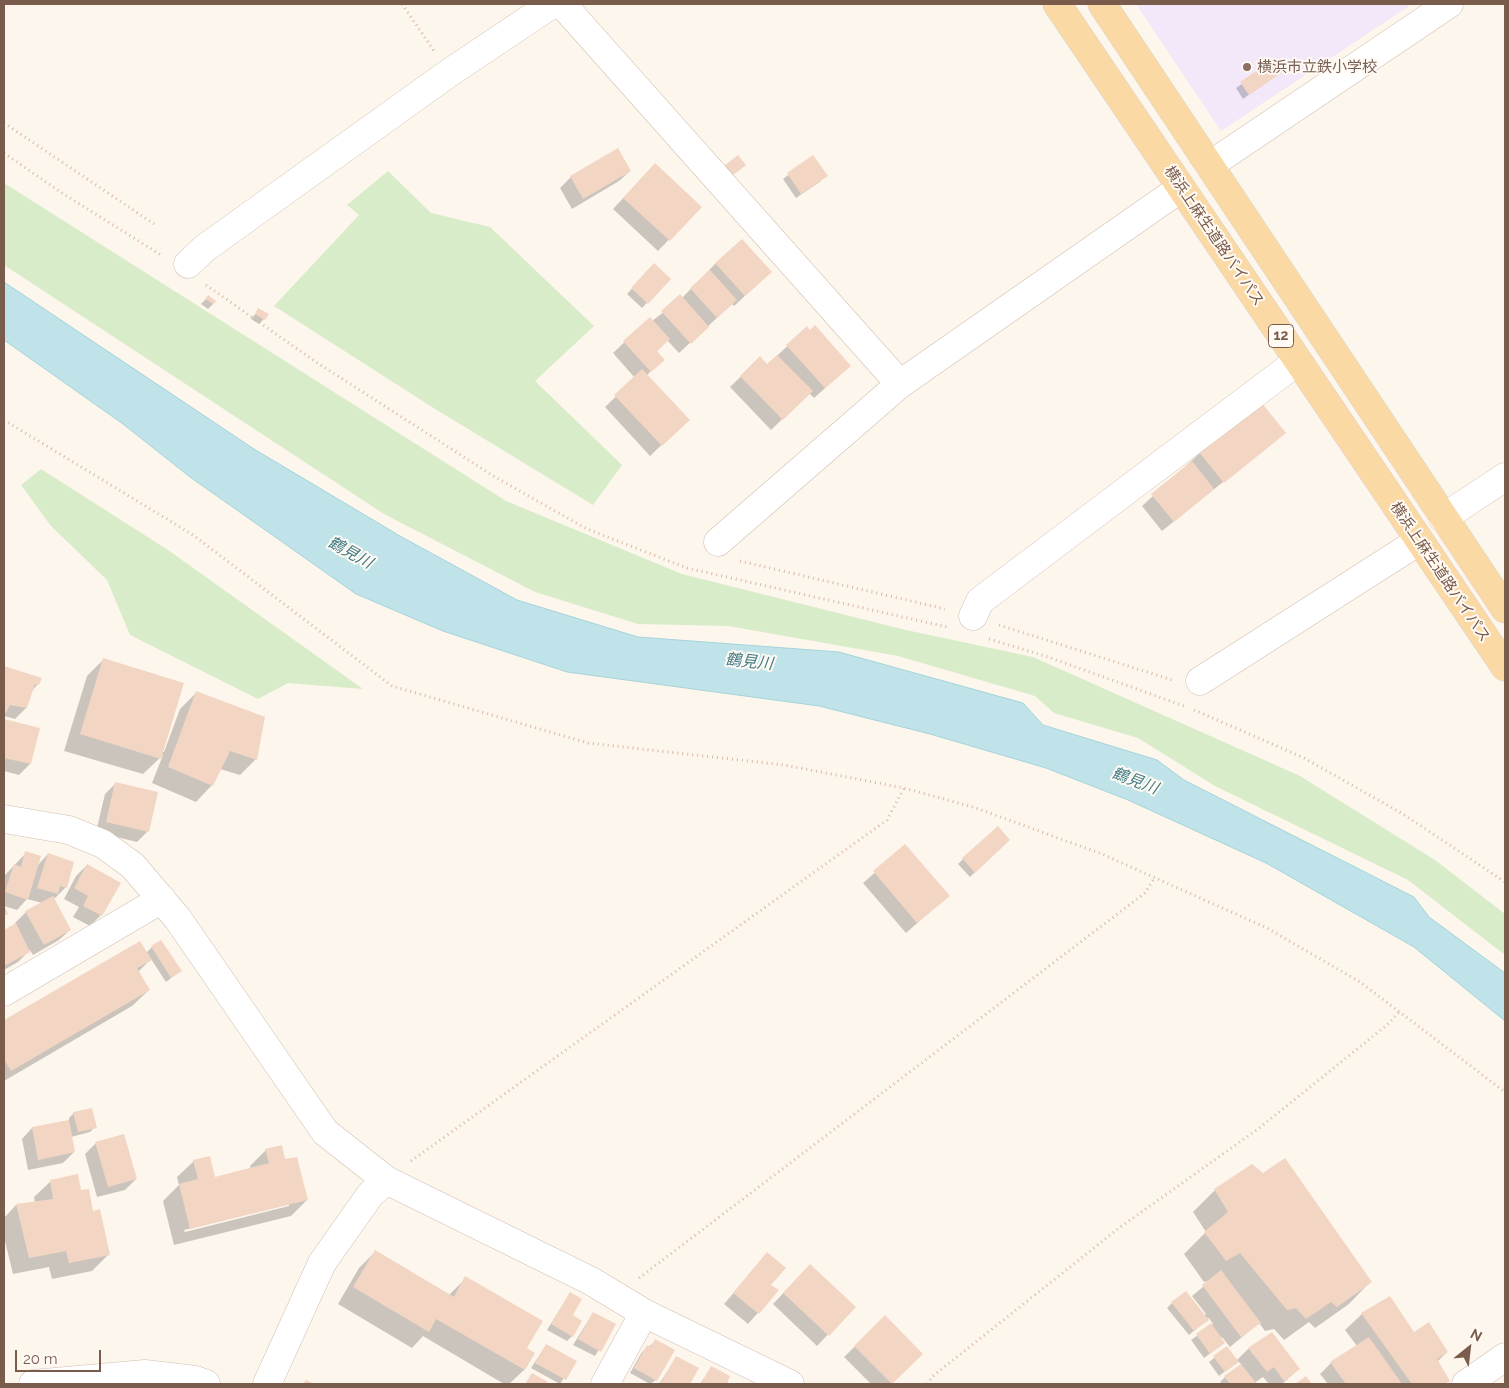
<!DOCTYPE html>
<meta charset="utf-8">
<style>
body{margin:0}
#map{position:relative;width:1509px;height:1388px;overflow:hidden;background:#fdf6ec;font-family:Raleway,sans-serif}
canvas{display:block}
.frame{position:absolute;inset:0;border:5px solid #7a5c4d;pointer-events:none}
.north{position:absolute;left:1444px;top:1323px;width:50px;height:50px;-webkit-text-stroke:4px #fffaf3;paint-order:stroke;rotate:29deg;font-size:14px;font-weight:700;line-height:20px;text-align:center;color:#7a5c4d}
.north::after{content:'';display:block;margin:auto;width:18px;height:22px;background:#7a5c4d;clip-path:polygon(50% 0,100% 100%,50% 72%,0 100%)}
.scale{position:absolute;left:15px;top:1350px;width:86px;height:22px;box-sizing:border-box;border:2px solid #7a5c4d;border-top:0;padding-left:6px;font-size:15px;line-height:18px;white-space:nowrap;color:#7a5c4d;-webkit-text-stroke:4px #fffaf3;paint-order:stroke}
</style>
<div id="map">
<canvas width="1509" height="1388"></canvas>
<div class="frame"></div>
<div class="north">N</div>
<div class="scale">20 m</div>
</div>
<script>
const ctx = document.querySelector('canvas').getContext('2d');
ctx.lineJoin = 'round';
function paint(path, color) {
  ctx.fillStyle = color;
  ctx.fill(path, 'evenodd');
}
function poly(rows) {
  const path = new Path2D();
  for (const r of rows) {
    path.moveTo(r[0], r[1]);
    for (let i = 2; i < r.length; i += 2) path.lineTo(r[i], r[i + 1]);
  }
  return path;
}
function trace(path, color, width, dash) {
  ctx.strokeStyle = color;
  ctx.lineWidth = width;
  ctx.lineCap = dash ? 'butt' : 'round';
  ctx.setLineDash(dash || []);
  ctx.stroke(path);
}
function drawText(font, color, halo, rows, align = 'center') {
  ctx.font = font + ' Raleway,"Noto Sans JP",sans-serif';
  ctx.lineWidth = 4;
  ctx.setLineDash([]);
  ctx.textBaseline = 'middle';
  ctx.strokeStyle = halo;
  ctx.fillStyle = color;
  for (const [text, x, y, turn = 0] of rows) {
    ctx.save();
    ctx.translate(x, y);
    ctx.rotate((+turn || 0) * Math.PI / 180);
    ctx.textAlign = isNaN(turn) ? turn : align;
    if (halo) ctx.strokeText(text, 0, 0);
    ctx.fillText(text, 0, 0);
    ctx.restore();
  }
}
paint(poly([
 [1136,4,1412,4,1221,131]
]), '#f3e8fa');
paint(poly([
 [388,171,431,213,490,227,594,326,535,381,622,465,593,505,432,407,274,306,359,215,347,205],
 [4,183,506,501,682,574,906,630,1033,657,1300,776,1435,860,1505,914,1505,955,1408,880,1215,786,1138,738,1054,713,1035,696,898,656,728,626,638,624,535,592,384,514,4,265],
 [41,469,168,550,363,689,288,683,258,699,130,635,107,580,51,526,21,485]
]), '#d8ecc9');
const water = poly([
 [4,282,254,449,400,536,517,600,638,637,839,652,1023,703,1043,725,1157,760,1184,780,1414,897,1429,917,1505,973,1505,1021,1414,947,1266,863,1128,800,1046,768,930,734,819,706,567,672,443,631,356,594,190,477,123,424,4,340,4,282]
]);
paint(water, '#bfe3e8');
trace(water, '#a5d3da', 1);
paint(poly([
 [1274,61,1281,72,1243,99,1236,88],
 [813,157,821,181,796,198,783,179],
 [630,171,619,181,572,209,560,188,571,177],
 [644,176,700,207,658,251,613,209],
 [716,263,759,283,734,306,732,304,679,353,667,340,656,352,652,370,646,376,677,430,650,456,605,407,635,378,613,353,650,318,652,321,682,298],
 [654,265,669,279,642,308,627,294],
 [208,297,213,304,208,309,201,304],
 [259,310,264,319,259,324,251,319],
 [807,328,850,366,814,398,809,393,771,430,730,387,760,358,767,365],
 [1261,404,1284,433,1162,531,1142,506,1200,453],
 [103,660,162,752,164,752,180,709,196,693,256,759,240,775,220,769,212,785,196,802,152,783,163,755,143,774,64,751,87,676],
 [4,667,40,679,38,684,31,692,26,708,15,719,4,716],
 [4,721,38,729,30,764,19,775,4,771],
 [116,783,147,832,137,842,96,832,105,794],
 [1009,840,970,877,958,864,963,859],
 [905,846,948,896,906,933,863,883],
 [26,853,38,865,48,854,66,887,55,898,52,897,70,930,59,940,33,955,30,950,18,962,4,970,4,931,16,925,15,923,26,912,42,903,27,899,17,910,4,906,4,876],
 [87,865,101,915,90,926,73,917,79,907,64,899,76,876],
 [140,943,146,953,152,947,180,971,166,982,151,959,138,972,149,990,132,1006,4,1081,4,1022],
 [74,1113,95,1127,90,1132,71,1137,74,1152,63,1163,28,1170,22,1139,32,1128,69,1121,69,1118],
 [96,1143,136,1179,125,1190,97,1197,85,1154],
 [266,1150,285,1161,307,1200,291,1216,174,1245,163,1201,179,1185,177,1177,194,1161,214,1178,251,1169,250,1166],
 [289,1203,289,1206,185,1232,184,1230],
 [1252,1166,1370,1282,1349,1304,1315,1328,1309,1322,1284,1340,1274,1329,1265,1331,1259,1323,1230,1347,1222,1337,1220,1338,1224,1343,1204,1358,1191,1340,1213,1324,1209,1318,1189,1335,1167,1308,1172,1303,1204,1316,1206,1314,1192,1296,1211,1280,1204,1282,1184,1254,1206,1232,1193,1212,1215,1190],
 [51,1181,80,1191,92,1212,109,1254,92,1271,52,1279,49,1267,13,1274,4,1237,4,1218,16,1205,35,1203,34,1197],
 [375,1252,449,1295,466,1278,525,1349,533,1353,524,1370,509,1384,504,1384,423,1336,412,1348,338,1304,359,1268],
 [767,1254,770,1285,777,1291,748,1324,724,1304],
 [810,1265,854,1307,817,1346,773,1304],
 [570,1293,572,1336,567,1341,547,1330],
 [1389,1298,1413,1334,1447,1352,1437,1362,1449,1380,1445,1384,1328,1384,1320,1374,1331,1363,1357,1346,1345,1330,1362,1314],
 [593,1313,614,1325,595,1356,573,1345],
 [885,1317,922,1354,891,1384,871,1384,844,1357],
 [1271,1334,1299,1369,1282,1384,1269,1384,1263,1377,1254,1383,1255,1384,1222,1384,1220,1382,1225,1377,1242,1365,1238,1361,1219,1376,1209,1362,1227,1348,1236,1361,1248,1349],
 [656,1341,656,1380,650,1384,630,1373,642,1352],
 [546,1345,575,1361,560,1384,531,1368],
 [676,1358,697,1369,689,1384,659,1384],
 [711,1368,725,1383,726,1384,700,1384]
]), '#0003');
paint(poly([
 [1274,59,1283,72,1249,95,1240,82],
 [618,148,631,171,583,199,570,176],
 [738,155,746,165,732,176,724,166],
 [813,155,828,176,801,194,787,173],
 [655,163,702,207,670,241,623,198],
 [742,239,772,272,745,296,715,263],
 [654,263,671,279,648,304,631,288],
 [710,270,737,300,717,318,690,288],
 [680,294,709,327,691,344,661,311],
 [208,295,216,301,214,304,205,299],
 [258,308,269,314,265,320,255,314],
 [650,317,670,339,657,351,665,360,651,372,623,341],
 [815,325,851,366,825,388,786,345,807,326,810,330],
 [777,355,813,391,783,420,740,376,760,356,767,364],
 [642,369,690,420,662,446,614,395],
 [1261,402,1286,433,1224,483,1199,452],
 [1192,461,1214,489,1174,522,1151,494],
 [103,658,184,683,161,759,80,734],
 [4,666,42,678,39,685,35,684,27,708,10,705,6,713,4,712],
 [196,691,265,717,257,760,230,751,213,786,168,767],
 [4,719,40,728,31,764,4,758],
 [115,782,158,792,149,832,106,822],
 [998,826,1010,840,975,873,962,858],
 [905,844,950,896,917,923,873,871],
 [25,851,41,856,28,900,5,892,14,864,21,867],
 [48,853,74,862,67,888,60,886,58,894,37,888],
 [87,864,121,883,102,916,83,906,88,896,74,888],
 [53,896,71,930,44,945,25,911],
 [4,905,8,914,4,916],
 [16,923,30,952,4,966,4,930],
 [161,940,182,971,171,978,151,946],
 [140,941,152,960,137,968,150,990,11,1071,4,1059,4,1020],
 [92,1108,97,1128,78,1132,73,1112],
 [69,1120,75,1152,38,1160,32,1127],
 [124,1134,137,1179,108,1187,95,1142],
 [282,1145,285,1159,297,1157,308,1200,190,1229,179,1184,198,1179,193,1160,210,1156,215,1177,269,1163,265,1149],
 [1285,1158,1372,1282,1337,1307,1331,1302,1306,1319,1296,1308,1287,1310,1240,1253,1226,1261,1204,1232,1228,1212,1214,1189,1252,1164,1263,1173],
 [78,1174,81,1190,89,1189,93,1211,100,1209,110,1255,69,1263,66,1251,29,1258,16,1204,53,1199,50,1180],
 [375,1250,454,1297,465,1276,543,1321,527,1348,535,1353,525,1370,436,1319,429,1332,353,1287],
 [767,1252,786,1268,771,1285,779,1290,759,1314,733,1293],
 [810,1264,856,1307,829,1336,783,1293],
 [1221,1270,1261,1323,1241,1337,1202,1285],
 [1186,1291,1209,1320,1194,1331,1171,1302],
 [570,1292,582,1299,573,1315,582,1321,573,1337,551,1324],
 [1390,1296,1414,1332,1429,1322,1448,1352,1437,1359,1450,1381,1445,1384,1412,1384,1361,1313],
 [593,1312,616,1324,601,1352,578,1339],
 [885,1315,923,1354,892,1384,854,1346],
 [1211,1323,1225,1343,1210,1354,1196,1334],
 [1272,1332,1300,1369,1284,1381,1274,1367,1267,1372,1248,1348],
 [1369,1337,1402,1384,1346,1384,1330,1362],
 [655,1339,675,1350,657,1381,634,1368,647,1345,651,1347],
 [546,1344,577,1361,566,1380,535,1363],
 [1227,1346,1239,1362,1225,1372,1213,1356],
 [676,1356,699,1368,690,1384,660,1384],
 [1241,1364,1257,1384,1230,1384,1224,1376],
 [711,1366,730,1376,727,1384,701,1384],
 [532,1373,548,1382,546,1384,525,1384],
 [1306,1376,1312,1384,1295,1384],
 [306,1380,314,1384,303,1384]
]), '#f3d5c3');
const minor = poly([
 [562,4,900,384],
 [1210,165,1449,4],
 [188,264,205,248,449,73,552,4],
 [1443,518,1505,477],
 [718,542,900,384,1181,188],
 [973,616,980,601,1298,361],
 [1200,681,1419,541],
 [4,819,69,830,103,844,133,866,178,919,325,1132,386,1180,591,1281,644,1313,790,1384],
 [4,992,162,899],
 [33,1384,145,1374,195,1380,206,1384],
 [267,1384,322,1263,370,1195,386,1180],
 [605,1384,644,1313],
 [1466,1384,1505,1357]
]);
const major = poly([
 [1057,4,1505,667],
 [1102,4,1505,609]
]);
trace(minor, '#d1beb0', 29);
trace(major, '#dad1cd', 29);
trace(poly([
 [402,4,434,51],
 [4,123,154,224],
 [4,153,62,193,161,255],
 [206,285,316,362,495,477,587,529,687,568,947,627],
 [4,420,193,535,392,686,588,743,784,765,904,788,976,808,1102,854,1267,928,1360,982,1505,1092],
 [740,561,945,609],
 [999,625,1172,680],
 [989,639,1048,657,1184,706],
 [1194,710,1304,758,1403,814,1505,882],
 [411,1161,887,820,904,788],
 [639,1278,1145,893,1155,877],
 [927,1384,933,1376,1119,1228,1258,1129,1387,1025,1400,1011]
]), '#d9b8a5', 3, [1, 4]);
trace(minor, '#fff', 28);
trace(major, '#fbd9a5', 28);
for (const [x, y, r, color] of [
 [1247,67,5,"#8d6e63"]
]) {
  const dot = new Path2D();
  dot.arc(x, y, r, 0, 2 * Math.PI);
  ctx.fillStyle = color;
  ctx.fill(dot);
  trace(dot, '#fffaf3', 2);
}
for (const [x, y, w] of [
 [1281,336,25]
]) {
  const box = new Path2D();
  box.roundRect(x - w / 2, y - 11.5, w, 23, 4);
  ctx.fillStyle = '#fffaf3';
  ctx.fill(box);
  trace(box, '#7a5c4d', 1);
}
drawText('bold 14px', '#7a5c4d', null, [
 ["12",1281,336]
]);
drawText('15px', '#785e54', '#fffaf3', [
 ["横浜市立鉄小学校",1257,67]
], 'left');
drawText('15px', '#7a5c4d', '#fffaf3', [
 ["横浜上麻生道路バイパス",1214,236,56],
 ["横浜上麻生道路バイパス",1440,572,56]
]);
drawText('italic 16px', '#437c86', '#fffaf3', [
 ["鶴見川",350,553,29],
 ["鶴見川",749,662,6],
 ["鶴見川",1135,781,21]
]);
</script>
